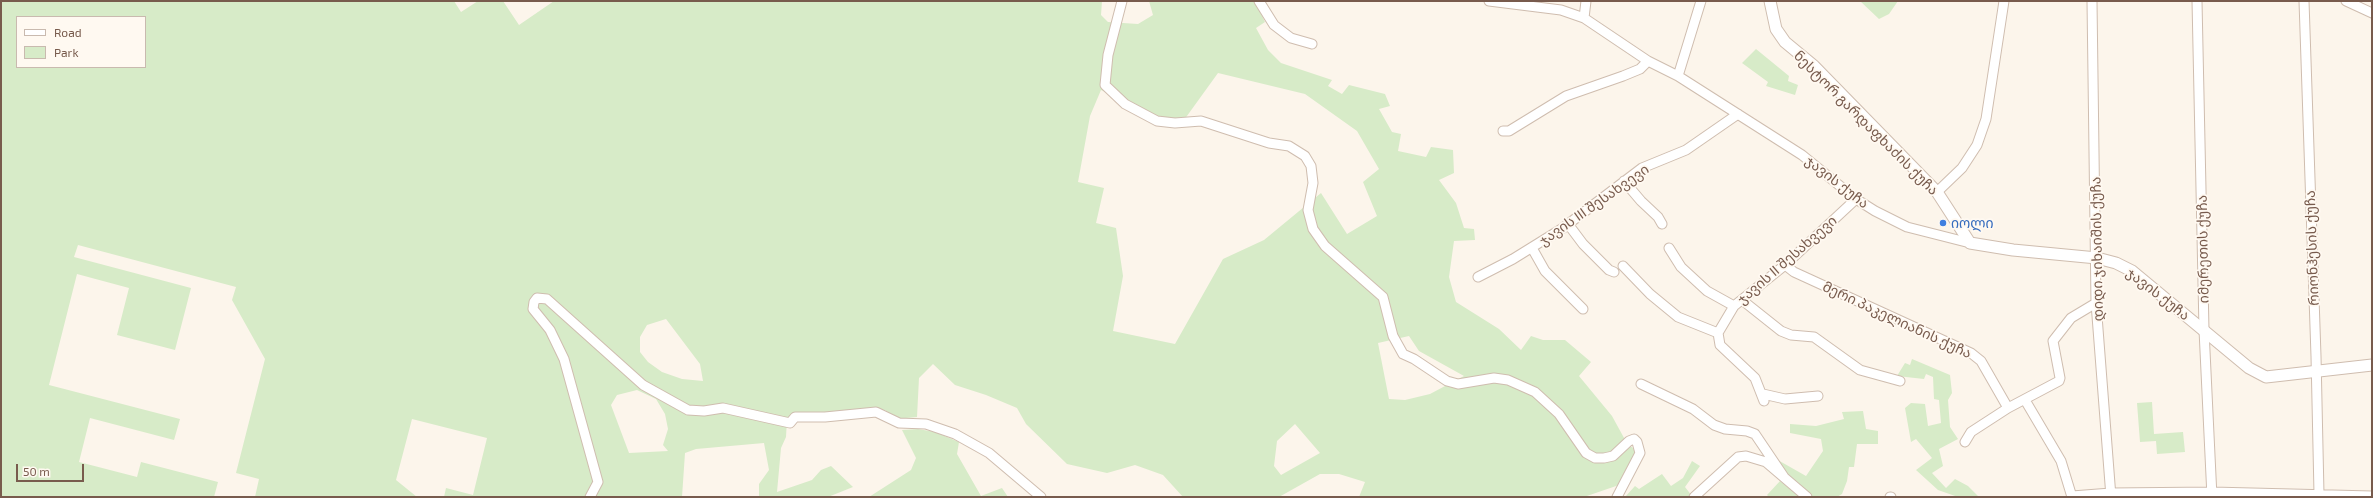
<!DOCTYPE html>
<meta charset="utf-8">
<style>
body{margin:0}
#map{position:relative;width:2373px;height:498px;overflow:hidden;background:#fcf5eb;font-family:"Exo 2",sans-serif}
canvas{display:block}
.frame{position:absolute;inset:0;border:2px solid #785b4d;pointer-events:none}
.legend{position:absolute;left:16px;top:16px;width:130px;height:52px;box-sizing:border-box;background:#fff9f1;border:1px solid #c9baaf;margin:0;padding:5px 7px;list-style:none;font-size:12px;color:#785b4d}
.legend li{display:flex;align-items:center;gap:8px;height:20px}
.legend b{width:20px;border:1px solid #c9baaf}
.scale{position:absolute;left:16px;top:464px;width:68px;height:18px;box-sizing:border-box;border:2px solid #785b4d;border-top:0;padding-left:5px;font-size:12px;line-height:14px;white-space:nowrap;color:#785b4d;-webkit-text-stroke:3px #fff9f1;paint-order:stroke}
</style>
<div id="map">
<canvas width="2373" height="498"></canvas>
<div class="frame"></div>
<ul class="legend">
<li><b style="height:5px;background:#fff"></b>Road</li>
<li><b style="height:11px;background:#d7ebc8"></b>Park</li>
</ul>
<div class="scale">50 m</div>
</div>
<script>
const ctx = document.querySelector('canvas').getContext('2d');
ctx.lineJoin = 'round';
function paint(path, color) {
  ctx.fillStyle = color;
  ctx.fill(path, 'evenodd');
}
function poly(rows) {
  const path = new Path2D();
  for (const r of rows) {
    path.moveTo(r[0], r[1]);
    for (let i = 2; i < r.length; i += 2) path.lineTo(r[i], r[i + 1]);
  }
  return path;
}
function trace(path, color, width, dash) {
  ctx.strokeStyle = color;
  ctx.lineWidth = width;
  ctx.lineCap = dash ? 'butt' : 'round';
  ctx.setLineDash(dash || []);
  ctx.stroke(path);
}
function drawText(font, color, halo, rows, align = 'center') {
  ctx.font = font + ' "Exo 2","Noto Sans Georgian",sans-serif';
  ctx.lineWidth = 3.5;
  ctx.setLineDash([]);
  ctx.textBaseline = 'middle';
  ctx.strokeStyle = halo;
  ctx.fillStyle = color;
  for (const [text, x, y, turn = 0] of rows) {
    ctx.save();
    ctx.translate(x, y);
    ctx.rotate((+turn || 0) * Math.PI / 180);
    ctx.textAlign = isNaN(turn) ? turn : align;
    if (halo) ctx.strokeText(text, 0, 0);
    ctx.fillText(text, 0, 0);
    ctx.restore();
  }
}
paint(poly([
 [1,1,454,1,461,12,478,1,503,1,519,25,554,1,1102,1,1101,15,1108,22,1138,24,1153,15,1149,1,1255,1,1265,22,1256,28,1268,50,1281,63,1332,80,1328,86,1342,94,1349,85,1385,94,1390,106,1379,109,1392,132,1401,134,1398,151,1426,157,1431,147,1453,150,1454,173,1439,180,1456,203,1464,228,1474,229,1475,240,1454,241,1449,277,1456,302,1499,329,1521,350,1531,336,1543,340,1565,340,1591,362,1579,376,1612,416,1629,447,1632,447,1636,453,1619,485,1584,497,1359,497,1365,482,1339,474,1320,474,1279,497,1183,497,1163,475,1135,465,1107,473,1067,464,1026,424,1017,408,986,395,955,385,933,364,919,378,917,417,896,419,885,410,873,409,787,419,786,437,781,448,777,492,812,480,821,470,831,466,853,487,828,497,759,497,759,484,769,470,764,443,696,449,685,453,682,497,444,497,446,488,473,495,487,438,412,419,396,480,417,497,255,497,259,479,236,473,265,359,232,300,236,287,78,245,74,257,191,288,175,350,117,335,129,288,77,274,49,385,180,419,174,440,90,418,79,462,137,477,141,462,218,482,214,497,1,497],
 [17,17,145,17,145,67,17,67],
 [1218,73,1305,94,1357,131,1379,169,1363,182,1377,216,1347,234,1321,193,1264,240,1223,259,1175,344,1113,331,1123,276,1116,228,1096,223,1104,188,1078,182,1090,116,1101,90,1179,127],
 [666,319,700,364,703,381,682,379,662,372,648,362,640,352,640,337,647,325],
 [1409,336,1419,351,1464,376,1430,394,1405,400,1389,399,1378,343],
 [637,390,656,399,665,414,668,429,663,445,668,451,629,453,611,405,617,395],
 [1295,424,1320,453,1281,475,1274,466,1277,441],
 [1860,1,1898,1,1889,14,1879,19],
 [1756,49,1789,76,1788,81,1798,85,1795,95,1766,86,1768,82,1742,63],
 [1912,359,1950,375,1952,393,1948,400,1950,427,1958,439,1939,449,1943,466,1932,473,1946,488,1955,479,1968,486,1979,497,1958,497,1938,490,1916,470,1932,458,1916,439,1911,442,1905,408,1911,403,1925,404,1928,426,1941,423,1939,400,1934,399,1933,377,1926,374,1924,379,1897,376,1905,363,1910,365],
 [2152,402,2154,434,2183,432,2185,452,2157,454,2156,441,2140,442,2137,403],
 [1863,411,1866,429,1878,431,1878,444,1857,444,1854,467,1849,467,1847,481,1842,494,1837,497,1810,497,1786,474,1776,459,1806,476,1823,451,1821,439,1790,433,1790,424,1816,426,1844,419,1842,412],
 [918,429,935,432,959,442,957,454,981,496,1002,488,1008,497,869,497,911,470,916,458,902,430],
 [1692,461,1700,466,1685,487,1692,496,1625,497,1635,486,1639,489,1662,474,1671,486,1683,478],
 [1780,481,1800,497,1769,497,1767,495]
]), '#d7ebc8');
const minor = poly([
 [1122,1,1108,55,1105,85,1125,104,1157,121,1175,123,1201,121,1269,143,1289,146,1305,156,1311,166,1313,183,1308,210,1313,229,1325,246,1383,297,1393,336,1403,354,1414,359,1447,381,1458,384,1494,378,1508,380,1535,392,1559,414,1586,453,1595,458,1604,458,1613,456,1629,441,1634,439,1637,442,1640,453,1617,497],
 [1259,1,1274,25,1291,38,1312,44],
 [1489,1,1561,10,1584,18,1648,61,1678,76,1802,155,1856,199,1875,211,1907,227,1970,243],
 [2092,1,2096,303,2111,497],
 [2197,1,2204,330,2212,497],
 [2304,1,2316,356,2319,494],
 [2346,1,2372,13],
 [1584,18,1586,1],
 [1678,76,1701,1],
 [1503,131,1509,131,1566,96,1623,76,1640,69,1648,61],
 [1624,181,1641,201,1658,217,1662,224],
 [1937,192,1962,168,1977,145,1986,119,2004,1],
 [1568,224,1583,244,1609,270,1614,272],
 [1532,248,1545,271,1583,309],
 [1669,248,1681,267,1707,291,1734,306],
 [1785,265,1794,272,1971,353,1981,361,2008,408],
 [1623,266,1650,294,1678,317,1718,333],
 [1478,277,1513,259,1563,228,1642,168,1686,150,1738,114],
 [1742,300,1781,331,1791,335,1814,337,1860,370,1900,381],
 [1641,384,1693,409,1714,425,1725,429,1747,431,1755,434,1784,477],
 [1763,394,1785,399,1818,396],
 [2025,400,2061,461,2072,497],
 [1764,401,1755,378,1720,345,1718,333,1734,306,1785,265,1856,199],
 [1965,442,1971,432,2008,408,2059,381,2060,378,2053,341,2071,318,2096,303],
 [2072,496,2111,493,2212,492,2372,496],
 [590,497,598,482,564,359,550,330,533,309,534,302,537,298,547,299,643,385,688,410,704,411,723,408,790,423,795,417,825,417,876,412,899,423,926,424,955,434,989,453,1041,497],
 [1694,497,1738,457,1746,456,1766,462,1807,497],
 [1890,497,1891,497]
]);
const tertiary = poly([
 [1770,1,1776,29,1785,42,1814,66,1937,192,1970,243,2013,250,2097,258,2116,263,2132,271,2249,368,2266,377,2372,365]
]);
trace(minor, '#cfbdaf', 11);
trace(tertiary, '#cfbdaf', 13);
trace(minor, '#fff', 9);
trace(tertiary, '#fff', 11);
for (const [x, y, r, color] of [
 [1943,223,4,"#3f7fe0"]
]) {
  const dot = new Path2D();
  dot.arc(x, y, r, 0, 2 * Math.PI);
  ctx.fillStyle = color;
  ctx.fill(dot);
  trace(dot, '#fff9f1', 1.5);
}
drawText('14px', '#785b4d', '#fff9f1', [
 ["ნესტორ გარდაფხაძის ქუჩა",1866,123,45],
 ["ჯავის ქუჩა",1837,182,38],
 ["ჯავის III შესახვევი",1594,205,-35],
 ["რიონჰესის ქუჩა",2312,248,-92],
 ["დიდი ჯიხაიშის ქუჩა",2097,249,-91],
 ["იმერეთის ქუჩა",2203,249,-91],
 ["ჯავის II შესახვევი",1787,260,-41],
 ["ჯავის ქუჩა",2158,294,38],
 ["მერი პაკელიანის ქუჩა",1897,320,25]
]);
drawText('14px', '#366cbe', '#fff9f1', [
 ["იოლი",1951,223]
], 'left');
</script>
